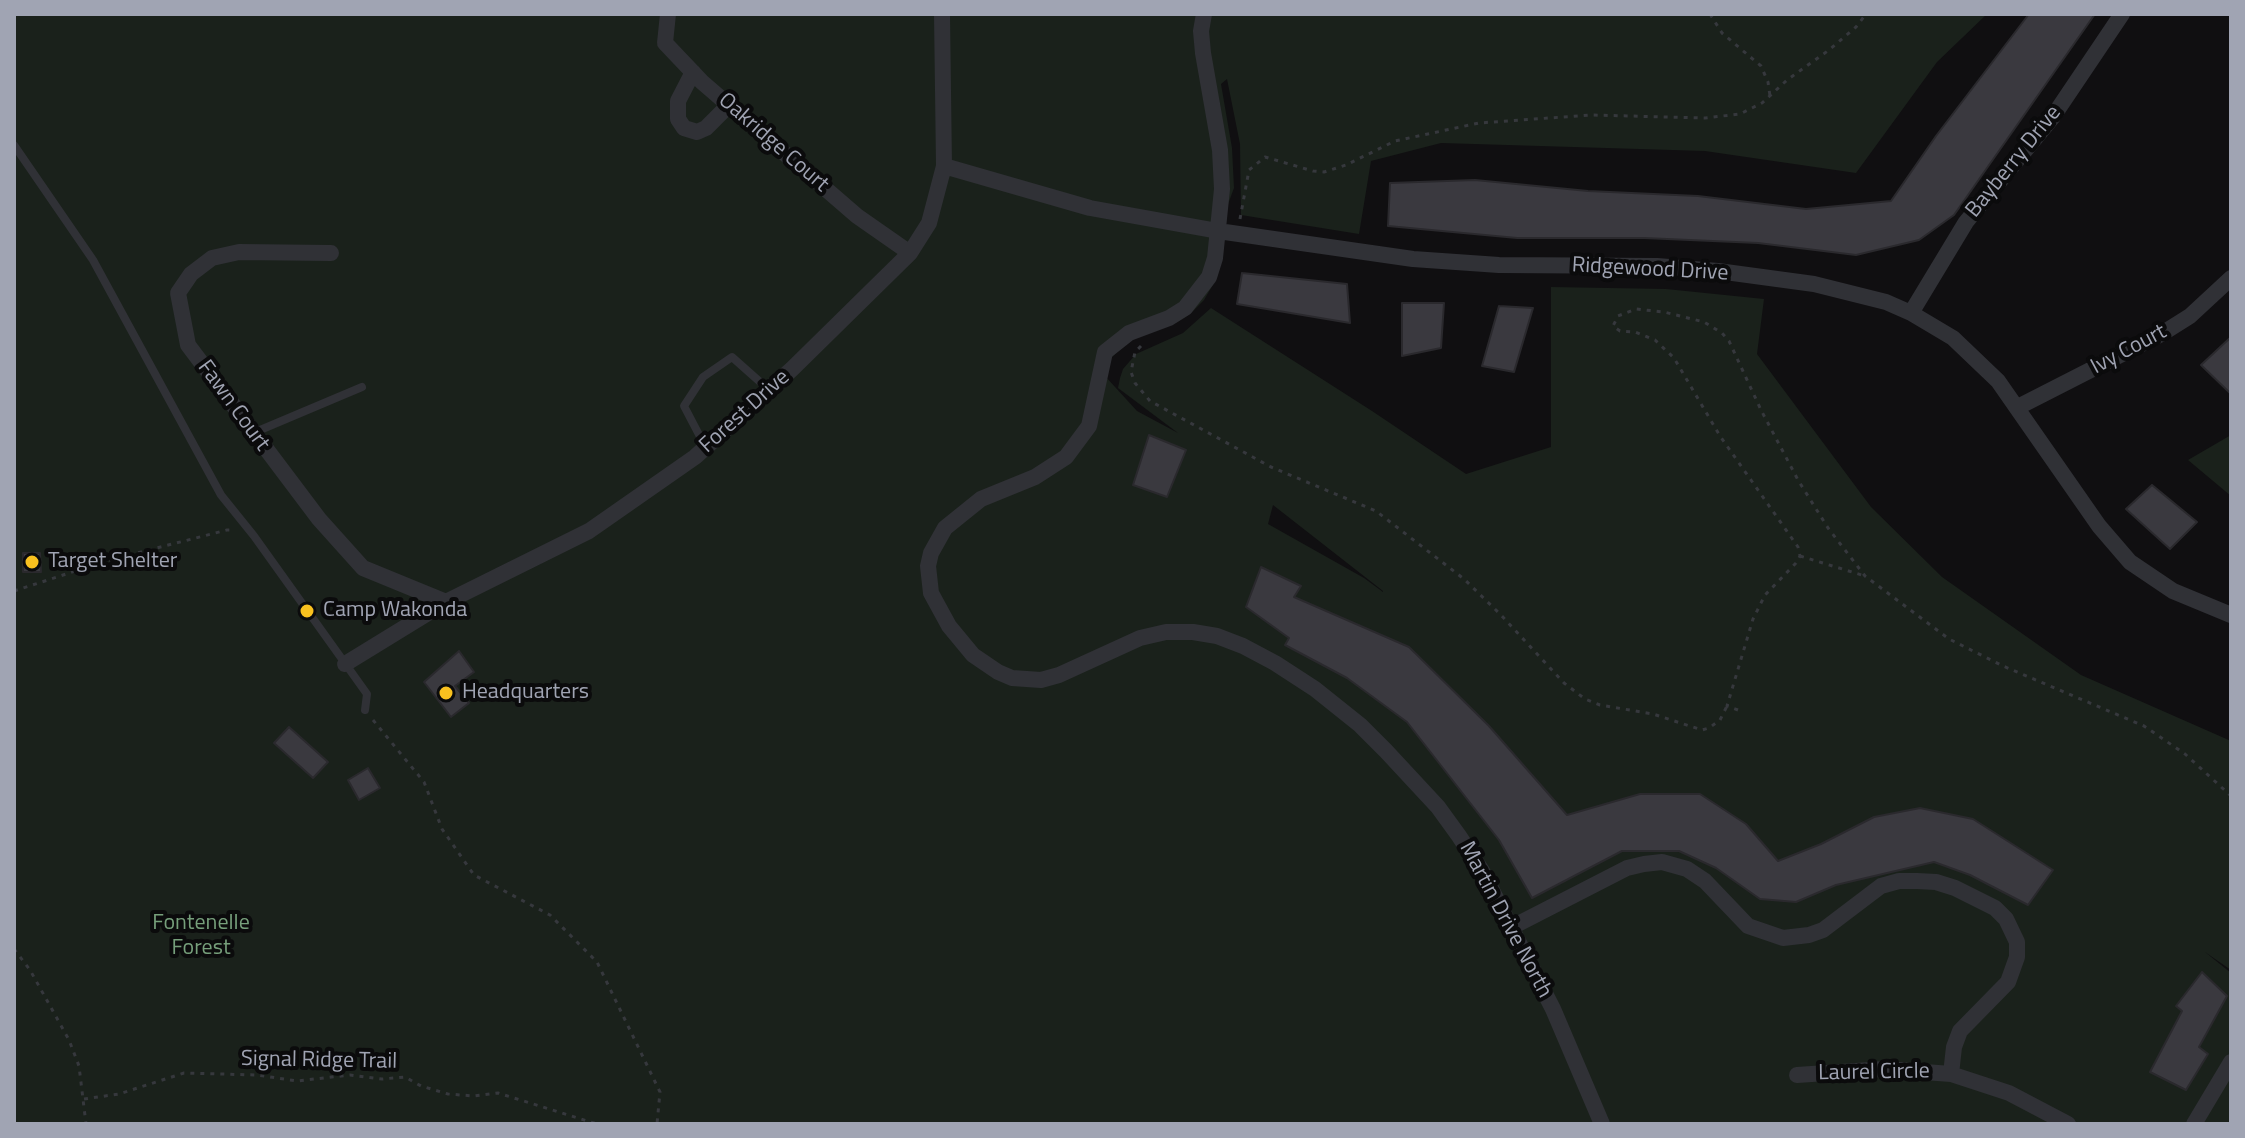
<!DOCTYPE html>
<style>
body{margin:0}
#map{position:relative;width:2245px;height:1138px;overflow:hidden;background:#100f11;font-family:"Titillium Web",sans-serif}
canvas{display:block}
.frame{position:absolute;inset:0;border:16px solid #a0a4b3;pointer-events:none}
</style>
<div id="map">
<canvas width="2245" height="1138"></canvas>
<div class="frame"></div>
</div>
<script>
const ctx = document.querySelector('canvas').getContext('2d');
ctx.lineJoin = 'round';
function paint(path, color) {
  ctx.fillStyle = color;
  ctx.fill(path, 'evenodd');
}
function poly(rows) {
  const path = new Path2D();
  for (const r of rows) {
    path.moveTo(r[0], r[1]);
    for (let i = 2; i < r.length; i += 2) path.lineTo(r[i], r[i + 1]);
  }
  return path;
}
function trace(path, color, width, dash) {
  ctx.strokeStyle = color;
  ctx.lineWidth = width;
  ctx.lineCap = dash ? 'butt' : 'round';
  ctx.setLineDash(dash || []);
  ctx.stroke(path);
}
function drawText(font, color, halo, rows, align = 'center') {
  ctx.font = font + ' "Titillium Web",sans-serif';
  ctx.lineWidth = 8;
  ctx.setLineDash([]);
  ctx.textBaseline = 'middle';
  ctx.strokeStyle = halo;
  ctx.fillStyle = color;
  for (const [text, x, y, turn = 0] of rows) {
    ctx.save();
    ctx.translate(x, y);
    ctx.rotate((+turn || 0) * Math.PI / 180);
    ctx.textAlign = isNaN(turn) ? turn : align;
    if (halo) ctx.strokeText(text, 0, 0);
    ctx.fillText(text, 0, 0);
    ctx.restore();
  }
}
paint(poly([
 [14,14,1987,14,1937,62,1856,173,1705,151,1441,143,1371,161,1359,234,1241,215,1240,144,1227,79,1221,84,1232,148,1234,188,1227,207,1214,283,1204,300,1190,314,1174,324,1134,339,1121,348,1110,359,1105,376,1137,411,1178,433,1118,388,1120,378,1123,369,1136,354,1183,333,1211,308,1372,411,1466,474,1551,447,1551,287,1666,289,1764,299,1757,354,1871,507,1942,577,2081,675,2231,741,2231,970,2205,952,2231,973,2231,1124,14,1124],
 [1273,505,1383,591,1383,592,1364,578,1268,524],
 [2231,435,2231,496,2188,460]
]), '#1a211b');
const building = poly([
 [2029,14,2095,14,1954,215,1919,240,1856,255,1758,243,1644,238,1517,238,1388,226,1390,183,1475,180,1588,191,1698,196,1806,209,1891,201,1936,136,2029,14],
 [1242,273,1347,284,1350,323,1237,304,1242,273],
 [1402,303,1444,303,1441,348,1402,356,1402,303],
 [1499,306,1533,308,1514,372,1482,366,1499,306],
 [2231,337,2231,394,2201,365,2231,337],
 [1149,435,1186,450,1167,497,1133,485,1149,435],
 [2152,485,2197,522,2170,549,2126,509,2152,485],
 [23,553,40,553,41,572,23,572,23,553],
 [1261,567,1301,586,1294,597,1409,647,1489,726,1567,815,1640,794,1700,794,1746,824,1778,861,1821,844,1874,817,1920,808,1973,819,2053,870,2028,905,1970,875,1934,862,1836,885,1796,902,1760,899,1716,868,1679,851,1622,851,1532,898,1499,840,1407,722,1347,678,1285,645,1289,638,1246,607,1261,567],
 [459,651,474,672,455,686,469,703,451,717,424,682,459,651],
 [289,727,328,762,313,778,274,743,289,727],
 [368,768,380,788,359,800,348,780,368,768],
 [2202,972,2227,996,2199,1047,2208,1054,2186,1090,2150,1072,2182,1011,2176,1006,2202,972]
]);
paint(building, '#3a393f');
trace(building, '#2a292d', 2);
trace(poly([
 [1710,14,1722,33,1761,66,1768,82,1770,96],
 [1240,219,1249,170,1265,157,1313,171,1324,172,1346,165,1395,141,1479,123,1591,115,1705,118,1740,114,1762,103,1787,80,1829,50,1856,27,1866,14],
 [1141,346,1135,352,1131,372,1135,383,1150,401,1271,467,1376,511,1464,579,1500,614,1564,683,1585,699,1600,705,1653,714,1702,730,1709,728,1720,720,1727,706],
 [1800,556,1865,576],
 [14,591,106,561,227,530,233,530],
 [1738,710,1727,706,1753,619,1765,595,1796,563,1800,556,1798,547,1720,436,1674,358,1655,340,1635,332,1620,331,1613,326,1618,316,1636,309,1664,312,1704,322,1722,333,1729,341,1761,410,1798,480,1828,528,1865,576,1949,639,2003,666,2144,726,2185,754,2231,796],
 [373,720,424,782,442,829,474,875,550,915,597,962,660,1092,657,1124],
 [14,949,30,970,69,1040,79,1066,86,1124],
 [84,1099,119,1094,184,1073,257,1075,297,1081,350,1075,382,1079,405,1077,421,1086,448,1094,474,1096,498,1093,597,1124]
]), '#36383d', 3, [4, 6]);
trace(poly([
 [14,145,93,260,221,495,254,536,367,694,365,710],
 [253,433,362,387],
 [706,448,684,406,703,377,732,357,768,389]
]), '#303136', 8);
trace(poly([
 [668,14,665,43,702,82,857,216,910,253],
 [1204,14,1201,31,1203,53,1220,150,1222,189,1215,258,1209,277,1185,308,1169,318,1129,333,1105,352,1089,426,1066,457,1035,477,981,499,945,528,931,553,928,566,931,593,949,626,973,655,998,672,1012,678,1041,680,1059,675,1140,638,1166,632,1193,632,1217,636,1243,646,1275,663,1315,689,1360,725,1386,751,1438,807,1459,836,1482,871,1553,1009,1602,1124],
 [693,72,678,101,678,119,684,128,697,132,706,128,729,105],
 [944,166,1090,208,1218,231,1413,259,1499,265,1657,266,1718,271,1814,284,1886,302,1911,313,1953,338,1998,381,2099,526,2130,562,2173,591,2231,615],
 [331,253,239,252,212,258,191,274,178,293,188,345,319,519,363,568,446,602],
 [1911,313,1966,222,2052,118,2122,14],
 [2018,407,2163,333,2190,316,2231,278],
 [345,664,446,602,589,531,695,457,792,369,910,253,929,223,944,166,942,14],
 [1512,927,1627,868,1644,864,1662,862,1687,869,1705,881,1748,926,1783,938,1809,935,1823,930,1881,886,1899,881,1917,881,1936,882,1955,888,1995,908,2006,919,2017,942,2017,957,2008,982,1960,1031,1954,1047,1951,1074],
 [1797,1075,1885,1069,1951,1074,2009,1093,2068,1124],
 [2194,1124,2231,1062]
]), '#303136', 16);
for (const [x, y, r, color] of [
 [32,562,8,"#f9c11f"],
 [307,611,8,"#f9c11f"],
 [446,693,8,"#f9c11f"]
]) {
  const dot = new Path2D();
  dot.arc(x, y, r, 0, 2 * Math.PI);
  ctx.fillStyle = color;
  ctx.fill(dot);
  trace(dot, '#0b0b0c', 3);
}
drawText('22px', '#a0a4b3', '#0b0b0c', [
 ["Oakridge Court",773,143,41],
 ["Bayberry Drive",2014,162,-51],
 ["Ridgewood Drive",1650,270,3],
 ["Ivy Court",2129,350,-28],
 ["Fawn Court",233,406,54],
 ["Forest Drive",745,412,-42],
 ["Martin Drive North",1505,920,62],
 ["Signal Ridge Trail",319,1061,1],
 ["Laurel Circle",1874,1073,-1]
]);
drawText('22px', '#a0a4b3', '#0b0b0c', [
 ["Target Shelter",48,562],
 ["Camp Wakonda",323,611],
 ["Headquarters",462,693]
], 'left');
drawText('22px', '#769f7b', '#0b0b0c', [
 ["Fontenelle",201,924],
 ["Forest",201,949]
]);
</script>
